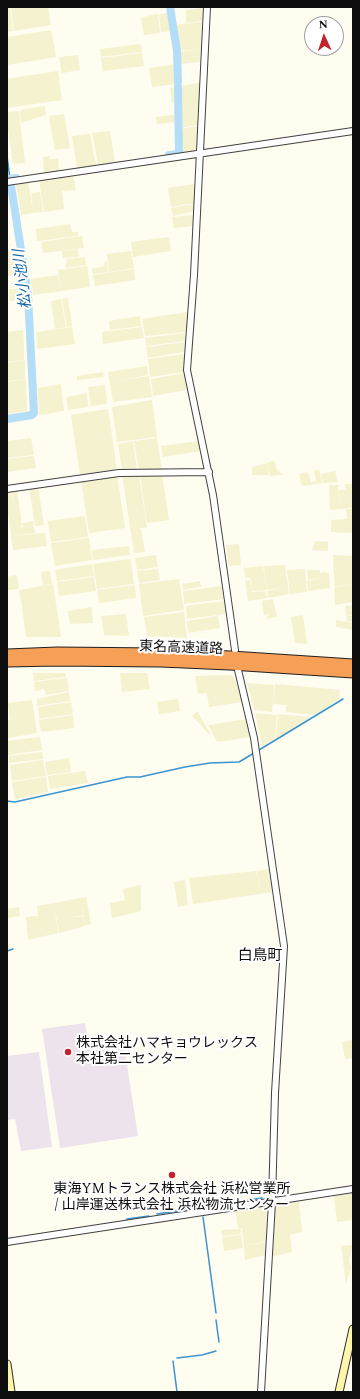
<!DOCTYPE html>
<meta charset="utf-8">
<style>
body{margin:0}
#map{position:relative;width:360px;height:1399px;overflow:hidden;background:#fffcf0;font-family:Spectral,serif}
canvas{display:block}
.frame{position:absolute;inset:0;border:8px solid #0e0e0e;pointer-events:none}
.north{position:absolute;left:304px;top:16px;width:40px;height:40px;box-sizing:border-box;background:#fff;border:1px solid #9f9f9f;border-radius:50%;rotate:357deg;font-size:11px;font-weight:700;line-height:16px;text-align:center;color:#0e0e0e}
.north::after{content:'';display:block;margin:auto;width:14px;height:18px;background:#c1242c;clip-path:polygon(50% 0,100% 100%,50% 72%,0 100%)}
</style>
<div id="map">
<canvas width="360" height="1399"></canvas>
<div class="frame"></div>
<div class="north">N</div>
</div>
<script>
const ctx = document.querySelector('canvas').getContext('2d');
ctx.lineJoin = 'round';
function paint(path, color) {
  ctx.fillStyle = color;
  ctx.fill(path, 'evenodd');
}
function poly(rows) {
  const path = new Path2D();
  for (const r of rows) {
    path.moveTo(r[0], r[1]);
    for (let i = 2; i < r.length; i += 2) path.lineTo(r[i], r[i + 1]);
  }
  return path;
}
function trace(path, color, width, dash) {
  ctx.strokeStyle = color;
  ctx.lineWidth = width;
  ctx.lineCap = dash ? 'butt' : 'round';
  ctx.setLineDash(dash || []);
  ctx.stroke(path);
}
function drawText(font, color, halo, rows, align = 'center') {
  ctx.font = font + ' Spectral,"Noto Sans JP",serif';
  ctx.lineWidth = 4;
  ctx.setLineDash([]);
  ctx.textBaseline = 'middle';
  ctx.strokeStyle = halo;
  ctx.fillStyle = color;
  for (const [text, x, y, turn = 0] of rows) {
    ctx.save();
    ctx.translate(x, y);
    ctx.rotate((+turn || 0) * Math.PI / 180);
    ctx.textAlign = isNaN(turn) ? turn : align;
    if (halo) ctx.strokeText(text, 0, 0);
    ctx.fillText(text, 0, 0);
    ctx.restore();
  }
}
paint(poly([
 [85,1023,90,1051,124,1046,138,1136,61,1148,60,1147,42,1029],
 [39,1052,52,1147,21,1151,15,1119,7,1120,7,1056]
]), '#ece3ed');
paint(poly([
 [7,7,10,7,13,31,7,32],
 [11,7,48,7,51,25,14,31],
 [204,8,202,21,186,23,186,10],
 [170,13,172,31,161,32,159,14],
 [158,14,160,33,144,35,141,19,143,17],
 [202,22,201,49,178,51,174,25],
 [51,30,56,57,7,65,7,37],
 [141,44,142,52,101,57,100,49],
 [201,49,200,62,179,64,178,52],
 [142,53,144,66,103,71,101,58],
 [78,55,80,70,62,73,59,57],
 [176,64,177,84,152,87,149,68],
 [58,71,62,100,7,108,7,79],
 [200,83,198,125,180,128,179,86],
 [178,87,178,103,172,103,170,88],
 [45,106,46,115,21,123,20,110],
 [19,111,25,163,13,164,7,122,7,112],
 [64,114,70,148,55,150,49,116],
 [178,114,178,129,176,122,157,124,156,117],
 [198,126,197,151,180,153,180,129],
 [110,131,115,162,98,164,92,133],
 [90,134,96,165,77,168,72,136],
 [50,156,50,159,58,159,59,171,44,173,43,157],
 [73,175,76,190,62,191,64,209,44,212,39,180],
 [28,181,33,213,21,215,16,183],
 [195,184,194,205,188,204,171,207,168,188],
 [40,192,43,212,33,213,31,193],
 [188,205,194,206,194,211,173,216,171,208],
 [193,215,193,226,174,228,172,217],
 [70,224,71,229,73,232,78,232,78,236,37,241,36,229],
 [82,236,84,248,43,253,41,242],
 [169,237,171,251,133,257,131,242],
 [14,249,18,275,7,276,7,264,13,263,7,263,7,250],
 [78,249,79,257,63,258,62,251],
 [131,251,134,268,109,272,107,254],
 [85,257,86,265,65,268,67,259],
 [105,261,107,261,108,272,93,274,92,269,104,266],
 [87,266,90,287,61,291,58,270],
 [134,269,135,280,95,286,93,275],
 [58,275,61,291,33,295,31,279],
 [9,289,20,289,21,299,10,301],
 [68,298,72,326,67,327,62,299],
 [61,299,66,327,55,329,51,301],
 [188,312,186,332,145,336,142,319],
 [140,316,141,326,110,330,109,321],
 [72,327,75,344,37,349,36,332],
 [142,327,144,338,103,344,102,332],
 [23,330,24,346,22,346,24,346,24,360,7,362,7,332],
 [185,333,185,341,146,346,145,338],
 [185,342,184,352,148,358,146,347],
 [184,354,184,372,150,377,148,359],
 [25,360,25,379,7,381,7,363],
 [147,366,148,375,117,381,149,376,152,397,113,402,108,372],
 [103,372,104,377,77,380,77,376],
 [185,373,187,390,153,396,151,379],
 [26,379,27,411,7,414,7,382],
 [61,384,64,411,41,415,39,414,38,388],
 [105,385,107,401,106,404,91,406,88,387],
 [87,393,88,407,68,410,66,397],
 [152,400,157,437,117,442,112,407],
 [108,409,117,470,80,475,71,415],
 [31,438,34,455,7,458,7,441],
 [157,438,162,470,139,470,134,441],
 [133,441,137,470,122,470,118,444],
 [199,441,201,451,163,457,161,446],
 [34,456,36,468,7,472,7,459],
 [274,460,276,468,283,475,270,476,268,465,269,475,252,475,252,467,268,463],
 [319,469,322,483,304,486,301,484,299,474,308,472,311,482,316,481,314,471],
 [335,471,338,482,323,483,321,474],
 [122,474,139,475,147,527,137,529,141,529,145,552,134,553],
 [117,475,125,528,89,533,81,480],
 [140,475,162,475,169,520,147,523],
 [345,484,352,484,353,508,340,509,339,490,346,490],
 [329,485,338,485,340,509,330,510],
 [38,487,44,525,35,526,29,488],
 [17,490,22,526,17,527,23,527,22,523,33,521,35,533,11,536,10,528,15,527,10,528,7,507,7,492,11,491,14,507,12,491],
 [346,509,353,509,353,533,331,532,331,520,347,519],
 [85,516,88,537,51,542,48,521],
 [45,533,47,546,13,550,11,536],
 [89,538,92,560,55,566,51,543],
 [315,541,328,542,328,551,312,550],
 [239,544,241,565,229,566,226,545],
 [129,546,130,555,93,560,92,550],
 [156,555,158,567,137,570,135,558],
 [333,555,352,556,353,602,335,605,334,588,351,584,335,587],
 [130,559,131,560,134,584,97,589,93,564],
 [92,564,94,576,57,581,55,570],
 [285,565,289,594,268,598,267,591,281,588,267,590,264,566],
 [263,566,267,590,252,591,251,578,245,578,244,568],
 [158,569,160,580,139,583,137,571],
 [305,569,307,592,290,594,287,570],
 [307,570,320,570,320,573,325,572,329,573,330,588,308,591,307,581,325,577,308,580],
 [50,571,52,584,43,585,41,572],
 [16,575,17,576,19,589,7,590,7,577],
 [94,577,96,591,59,596,57,582],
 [179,579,184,610,143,616,139,584],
 [250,580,252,592,266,591,267,598,248,601,245,581],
 [200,581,201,587,183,590,182,584],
 [53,584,61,637,26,637,22,606,46,603,22,606,19,590],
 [135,585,136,598,99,603,97,590],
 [222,586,224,599,184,604,183,591],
 [273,599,277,617,266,619,269,614,264,615,262,601],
 [225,601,226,614,187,619,186,606],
 [353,605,353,615,347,615,353,616,353,622,347,621,345,606],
 [92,607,93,623,70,624,68,611],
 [184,612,187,638,147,636,144,617],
 [126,614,129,636,104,635,101,616],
 [303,615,307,644,295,643,291,617],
 [218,616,220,628,188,633,187,621],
 [336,620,353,623,353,630,336,627],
 [33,673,66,673,66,677,34,681],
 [120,673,147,673,150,689,122,692],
 [232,675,236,682,242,702,209,707,207,693,198,694,195,676],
 [67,678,69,691,46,695,44,689,35,691,34,682],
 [247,683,274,685,272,712,254,710],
 [275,684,340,690,339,699,316,715,286,712,286,705,273,704],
 [69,692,70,701,37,706,37,699],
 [178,699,180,711,159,714,157,702],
 [32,700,37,733,8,738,7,721,10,720,8,703],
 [71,702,73,714,39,719,38,707],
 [198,712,212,737,192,716,195,713],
 [255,713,277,715,275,739,262,746],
 [278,714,312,717,276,739],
 [73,715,74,728,41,732,39,720],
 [247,719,250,737,217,742,208,725],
 [40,737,42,750,8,755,7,741],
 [42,752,43,759,9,763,9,756],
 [69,758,71,772,47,775,45,762],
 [43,760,46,776,12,781,10,765],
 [85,771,88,783,50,789,48,776],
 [46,777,48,792,15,799,12,782],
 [268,869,270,870,273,892,193,904,189,878,256,871,260,891,257,871],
 [185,880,188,905,178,907,174,882],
 [141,885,141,911,112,918,110,903,125,900,123,889],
 [86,897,91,924,85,925,81,899,83,915,67,918,64,901],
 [64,901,67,918,83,916,85,926,59,933,54,903],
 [54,903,58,933,28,940,26,917,38,916,37,906],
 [19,907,20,916,7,918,7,909],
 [353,1040,353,1058,345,1059,342,1042],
 [353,1193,353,1220,337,1222,334,1196],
 [299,1201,302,1232,290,1235,292,1252,274,1256,272,1255,274,1205],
 [267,1206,266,1241,244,1246,242,1228,238,1228,236,1211],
 [241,1229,241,1234,222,1236,221,1230],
 [241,1235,243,1248,224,1251,222,1237],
 [266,1242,265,1255,245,1260,244,1246],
 [353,1245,349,1259,351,1268,346,1284,341,1246]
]), '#f5f2d0');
trace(poly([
 [7,156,10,179],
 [259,750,343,699],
 [7,801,15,802,127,777,140,777,185,767,210,763,239,762,254,753],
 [7,951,13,949],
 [157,1214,262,1198],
 [203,1217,216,1313],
 [126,1221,127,1219,149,1216],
 [7,1239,62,1231],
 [216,1320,219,1342],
 [177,1358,202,1355,216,1351],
 [173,1361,177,1392]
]), '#3a94cf', 1.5);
trace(poly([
 [170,7,177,51,178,82],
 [169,155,179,154,178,87],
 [7,419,32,415,34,413,28,295,10,179,16,178]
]), '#b4def7', 8);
const tertiary = poly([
 [207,7,194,275,187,370,213,495,235,650],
 [7,182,353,131],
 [7,489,119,473,209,472],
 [238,670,254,738,284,946,275,1093,272,1202,261,1392],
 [7,1242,353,1189]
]);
const secondary = poly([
 [7,1364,11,1392],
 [339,1392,353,1329]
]);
const motorway = poly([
 [7,654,57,652,161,653,231,656,353,664],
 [7,662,57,661,161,662,230,665,353,673]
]);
trace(tertiary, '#414141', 8);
trace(secondary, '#303030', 9);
trace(motorway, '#1f1f1f', 11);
trace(tertiary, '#fff', 6);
trace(secondary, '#fff5ab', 7);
trace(motorway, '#f69f57', 9);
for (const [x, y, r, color] of [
 [68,1052,4,"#c1242c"],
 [172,1175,4,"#c1242c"]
]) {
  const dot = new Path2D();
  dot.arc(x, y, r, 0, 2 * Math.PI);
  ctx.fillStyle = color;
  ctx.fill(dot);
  trace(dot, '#fff', 1.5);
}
drawText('14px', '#0e0e0e', '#fff', [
 ["東名高速道路",181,649,2]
]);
drawText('14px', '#0e0e0e', '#fff', [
 ["株式会社ハマキョウレックス",76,1044],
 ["本社第二センター",76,1060],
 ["東海YMトランス株式会社 浜松営業所",172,1190,"center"],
 ["/ 山岸運送株式会社 浜松物流センター",172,1206,"center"]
], 'left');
drawText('italic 15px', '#1565a3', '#fff', [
 ["松小池川",24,279,-97]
]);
drawText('15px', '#0e0e0e', '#fff', [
 ["白鳥町",260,957]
]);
</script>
